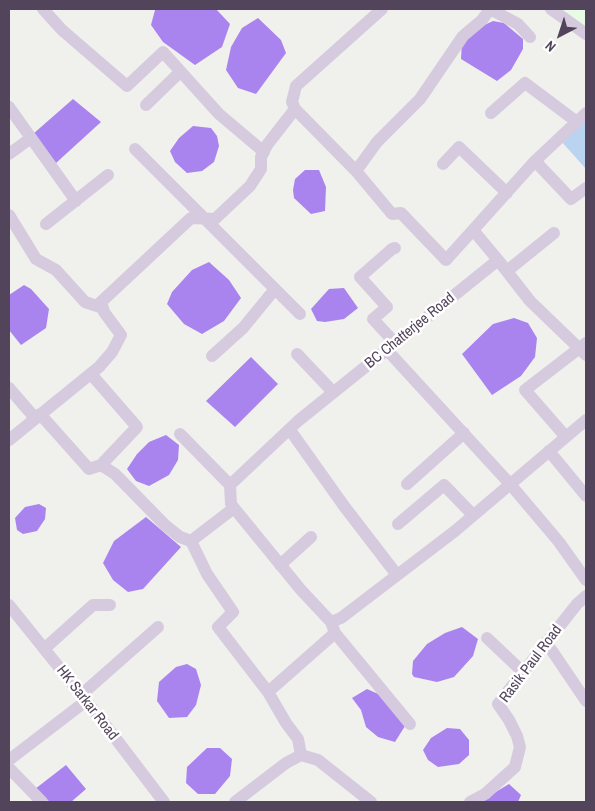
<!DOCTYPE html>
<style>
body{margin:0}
#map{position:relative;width:595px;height:811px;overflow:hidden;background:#f0f0ed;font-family:"Archivo Narrow",sans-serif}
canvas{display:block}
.frame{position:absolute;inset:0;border:10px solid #52455b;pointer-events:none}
.north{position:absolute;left:535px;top:10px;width:50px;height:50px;-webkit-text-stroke:4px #fff;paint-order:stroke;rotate:220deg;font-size:14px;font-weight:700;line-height:20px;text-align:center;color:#52455b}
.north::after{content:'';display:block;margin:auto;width:18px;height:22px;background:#52455b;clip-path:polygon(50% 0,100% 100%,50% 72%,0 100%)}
</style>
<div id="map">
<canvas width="595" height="811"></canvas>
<div class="frame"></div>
<div class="north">N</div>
</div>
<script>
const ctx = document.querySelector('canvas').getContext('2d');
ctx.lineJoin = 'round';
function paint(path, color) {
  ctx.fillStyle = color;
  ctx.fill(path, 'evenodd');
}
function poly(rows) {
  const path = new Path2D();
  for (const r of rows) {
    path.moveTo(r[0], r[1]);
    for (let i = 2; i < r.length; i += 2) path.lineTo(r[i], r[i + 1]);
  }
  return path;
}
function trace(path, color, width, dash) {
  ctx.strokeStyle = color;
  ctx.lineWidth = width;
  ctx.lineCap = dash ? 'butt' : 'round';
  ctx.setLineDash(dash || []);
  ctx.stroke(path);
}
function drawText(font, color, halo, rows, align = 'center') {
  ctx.font = font + ' "Archivo Narrow",sans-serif';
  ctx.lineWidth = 5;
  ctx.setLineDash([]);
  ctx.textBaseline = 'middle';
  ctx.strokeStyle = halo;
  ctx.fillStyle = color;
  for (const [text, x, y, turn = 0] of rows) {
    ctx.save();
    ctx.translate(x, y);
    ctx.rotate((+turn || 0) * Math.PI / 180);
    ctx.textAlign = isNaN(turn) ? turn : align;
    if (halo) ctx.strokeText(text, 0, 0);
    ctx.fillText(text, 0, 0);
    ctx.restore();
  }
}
paint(poly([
 [557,9,586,9,586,29]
]), '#e8fce5');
paint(poly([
 [586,114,586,169,561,141]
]), '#b9d3f0');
paint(poly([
 [157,9,216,9,230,24,222,47,195,65,163,42,151,25,155,10],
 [258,18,281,40,286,53,256,94,238,88,226,70,231,47,242,28],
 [493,21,504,23,523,39,523,49,511,70,497,81,461,59,462,42,480,27],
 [73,99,101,122,56,163,33,134],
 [193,126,211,128,217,136,219,146,214,162,202,171,187,173,175,162,170,151,179,138],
 [305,170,319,170,326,187,325,211,311,214,294,198,293,190,295,179],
 [209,262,229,280,241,298,224,321,202,334,184,324,167,304,172,292,192,270],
 [24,285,31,289,49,309,46,328,21,345,9,330,9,295],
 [344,288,358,308,344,319,325,322,317,321,311,309,329,289],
 [514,318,528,323,537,338,535,357,521,376,492,395,462,354,493,324],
 [251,357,278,384,235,427,206,401],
 [166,435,179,445,178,460,169,475,149,486,136,481,127,469,137,454,149,442],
 [39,504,46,508,45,519,37,531,23,534,17,530,15,518,25,507],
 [146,517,181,547,143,589,128,592,113,580,103,563,114,541],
 [462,627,478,639,473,656,454,677,437,682,414,677,412,674,413,661,427,644,445,633],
 [187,664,196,669,201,685,196,705,187,717,169,718,157,701,159,682,176,667],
 [367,689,385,697,405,726,395,742,378,737,366,727,361,710,352,698],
 [447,728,460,729,469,740,469,755,459,764,438,767,428,760,423,750,431,738],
 [207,748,220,748,232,759,230,776,215,794,198,794,186,783,187,767],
 [66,765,86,789,71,802,50,802,35,789],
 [509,784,521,795,518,802,479,802]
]), '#a984ef');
trace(poly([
 [43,9,62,30,127,86,163,52,219,114,264,152],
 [551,9,586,34],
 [146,105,180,72],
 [9,107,76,201],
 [295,109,356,171,392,214,401,213,446,260,473,230],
 [491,113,525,83,577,122],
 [135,149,300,314],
 [9,154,31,138],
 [535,161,571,199,586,188],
 [443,164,459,147,507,193],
 [356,171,377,142,420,99,463,36,482,20,490,9,518,24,530,37],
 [9,215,36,259,56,270,85,302,103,308],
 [46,224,108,175],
 [498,260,530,301,586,355],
 [507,271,554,233],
 [395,343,373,319,387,307,360,277,392,249,395,248],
 [387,350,510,484,559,542,586,580],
 [297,354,333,392],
 [212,356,243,328,275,289],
 [91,374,137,427,101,465],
 [9,388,35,418],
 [40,414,89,469,101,465,115,474,165,525,180,537,191,541,207,574,233,612,218,627,268,692],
 [290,430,344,506,397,575],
 [180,434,230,485],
 [566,437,525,390,586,343],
 [9,440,99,367,112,352,121,335,104,312,101,302,191,218,215,219,250,186,261,169,261,157,267,145,295,109,292,102,296,86,382,9],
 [549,451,586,496],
 [407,484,464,433],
 [234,508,301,590,331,622,335,633,268,692,286,723,298,739,301,755],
 [398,524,444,485,473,515],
 [191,541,234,508,231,504,230,485,298,421,498,260,473,230,535,161,586,113],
 [280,565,311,537],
 [9,605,103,722,164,802],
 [331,622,341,618,455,531,586,420],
 [335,633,410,724],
 [487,638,524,673],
 [546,642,586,701],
 [44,649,93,605,110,605],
 [81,695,158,627],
 [301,755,318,760,371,802],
 [9,760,86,701],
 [9,768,42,802],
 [235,802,286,763,301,755],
 [470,802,485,794,515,767,520,747,517,736,509,720,498,704,577,604,586,596]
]), '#d6cbde', 12);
drawText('15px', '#52455b', '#fff', [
 ["BC Chatterjee Road",410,331,-39],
 ["Rasik Paul Road",531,664,-53],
 ["HK Sarkar Road",87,703,52]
]);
</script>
